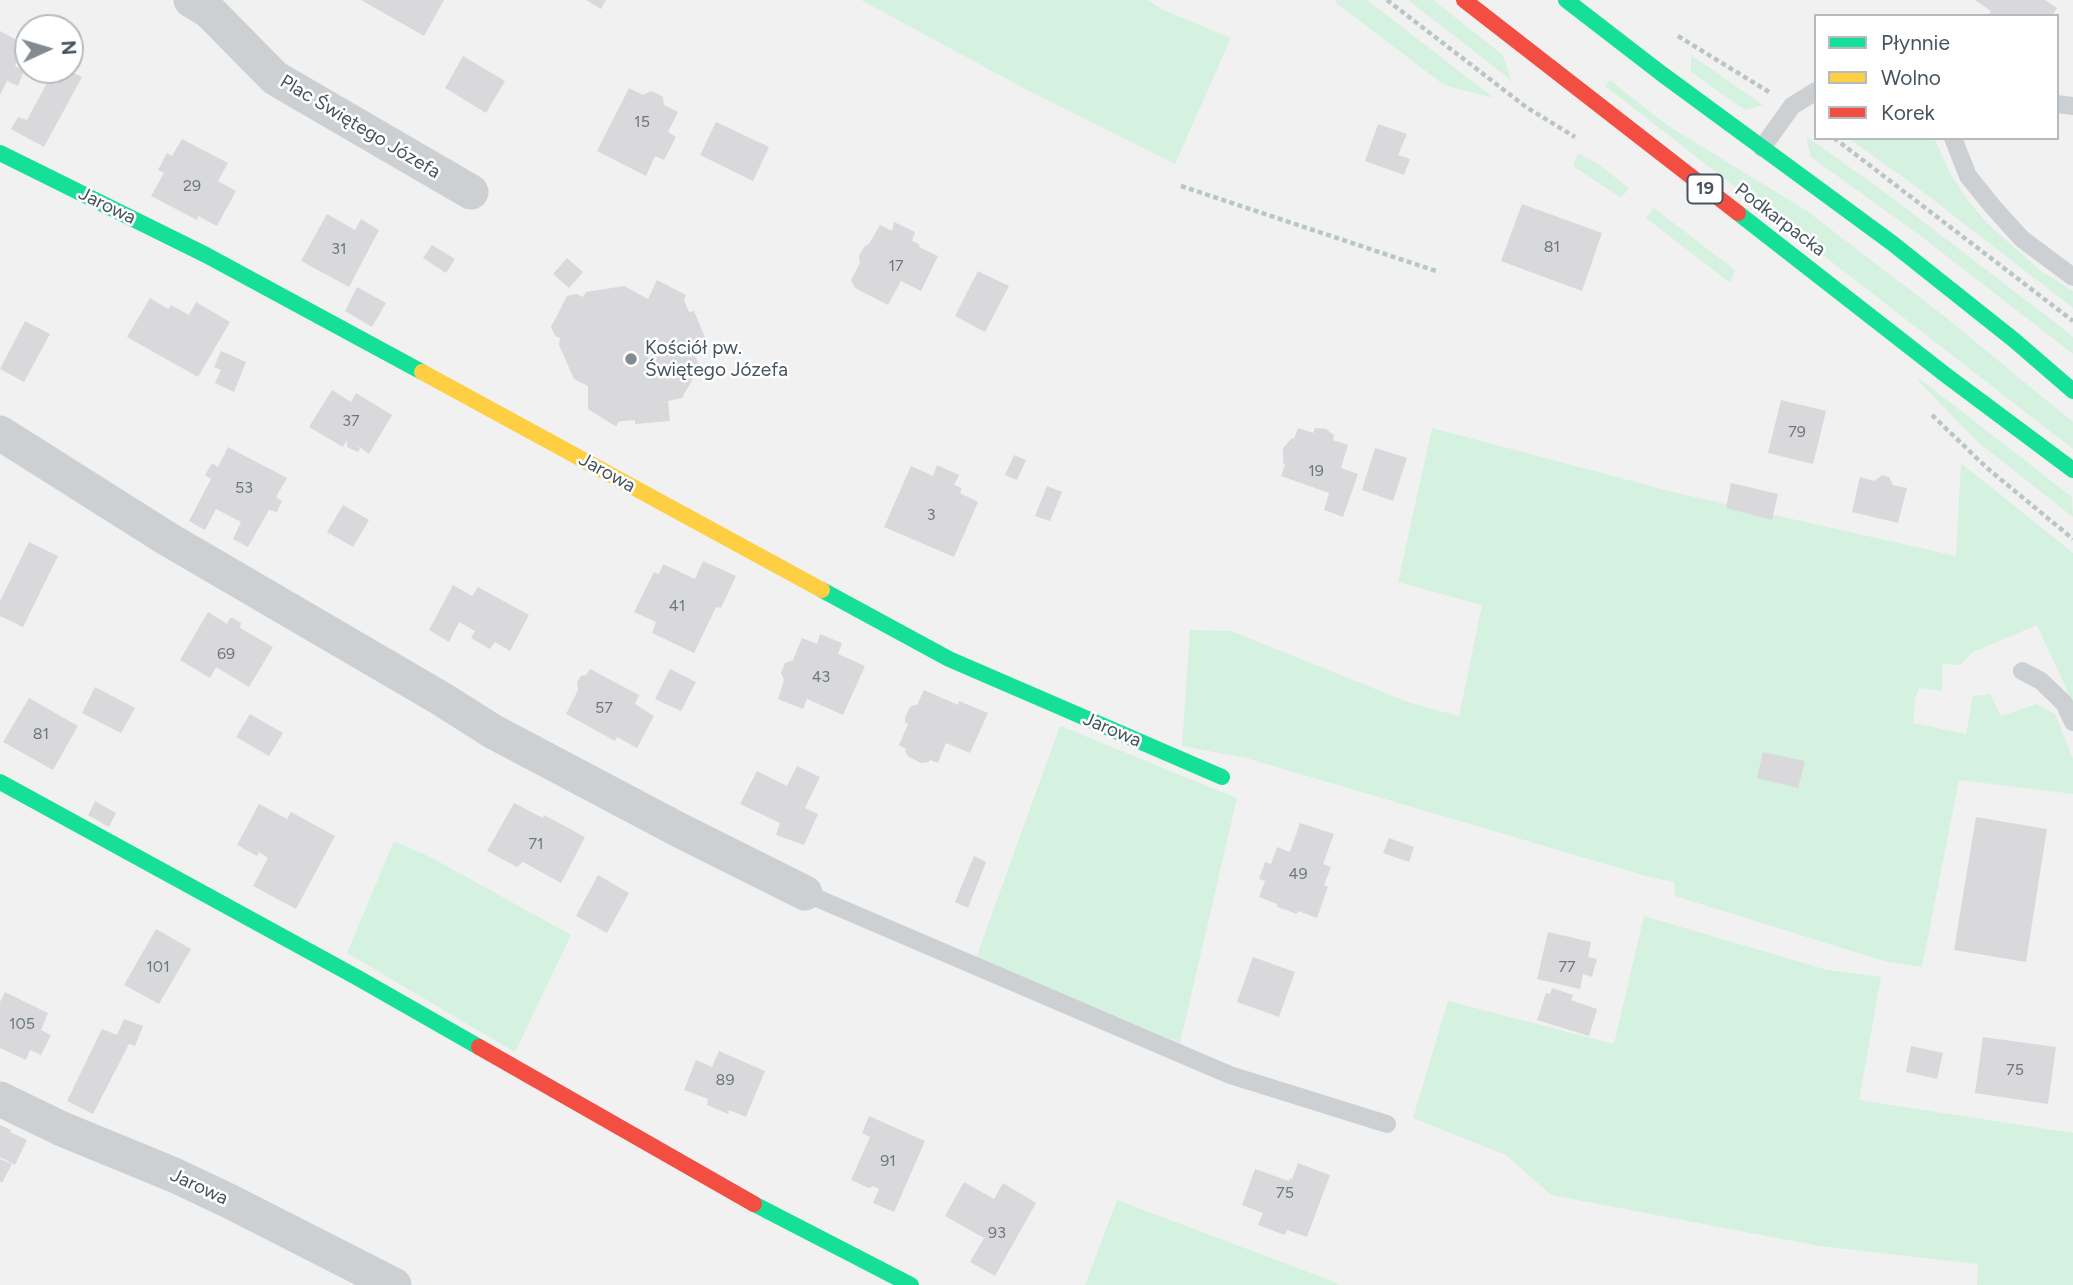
<!DOCTYPE html>
<meta charset="utf-8">
<style>
body{margin:0}
#map{position:relative;width:2073px;height:1285px;overflow:hidden;background:#f2f1f1;font-family:Figtree,sans-serif}
canvas{display:block}
.legend{position:absolute;left:1814px;top:14px;width:245px;height:126px;box-sizing:border-box;background:#fff;border:2px solid #b5bbbf;margin:0;padding:9px 12px;list-style:none;font-size:21px;color:#47545f}
.legend li{display:flex;align-items:center;gap:14px;height:35px}
.legend b{width:35px;border:2px solid #b5bbbf}
.north{position:absolute;left:14px;top:14px;width:70px;height:70px;box-sizing:border-box;background:#fff;border:2px solid #b5bbbf;border-radius:50%;rotate:86deg;font-size:19px;font-weight:700;line-height:28px;text-align:center;color:#47545f}
.north::after{content:'';display:block;margin:auto;width:24px;height:32px;background:#838b92;clip-path:polygon(50% 0,100% 100%,50% 72%,0 100%)}
</style>
<div id="map">
<canvas width="2073" height="1285"></canvas>
<ul class="legend">
<li><b style="height:9px;background:#16e098"></b>Płynnie</li>
<li><b style="height:9px;background:#ffcf43"></b>Wolno</li>
<li><b style="height:9px;background:#f24e42"></b>Korek</li>
</ul>
<div class="north">N</div>
</div>
<script>
const ctx = document.querySelector('canvas').getContext('2d');
ctx.lineJoin = 'round';
function paint(path, color) {
  ctx.fillStyle = color;
  ctx.fill(path, 'evenodd');
}
function poly(rows) {
  const path = new Path2D();
  for (const r of rows) {
    path.moveTo(r[0], r[1]);
    for (let i = 2; i < r.length; i += 2) path.lineTo(r[i], r[i + 1]);
  }
  return path;
}
function trace(path, color, width, dash) {
  ctx.strokeStyle = color;
  ctx.lineWidth = width;
  ctx.lineCap = dash ? 'butt' : 'round';
  ctx.setLineDash(dash || []);
  ctx.stroke(path);
}
function drawText(font, color, halo, rows, align = 'center') {
  ctx.font = font + ' Figtree,sans-serif';
  ctx.lineWidth = 5;
  ctx.setLineDash([]);
  ctx.textBaseline = 'middle';
  ctx.strokeStyle = halo;
  ctx.fillStyle = color;
  for (const [text, x, y, turn = 0] of rows) {
    ctx.save();
    ctx.translate(x, y);
    ctx.rotate((+turn || 0) * Math.PI / 180);
    ctx.textAlign = isNaN(turn) ? turn : align;
    if (halo) ctx.strokeText(text, 0, 0);
    ctx.fillText(text, 0, 0);
    ctx.restore();
  }
}
paint(poly([
 [861,0,1148,0,1163,10,1231,38,1175,164,1031,92],
 [1336,0,1367,0,1494,98,1444,85,1335,2],
 [1408,0,1433,0,1503,55,1511,80],
 [1691,55,1763,105,1745,110,1691,72],
 [1610,80,1667,125,1807,211,1944,316,2073,422,2073,449,1605,86],
 [1806,136,1891,197,2061,327,2073,337,2073,354,1918,234,1811,157],
 [1848,138,1934,138,1951,175,1969,202,1990,226,2041,271,2073,291,2073,308,1914,185],
 [1578,153,1598,164,1629,188,1621,198,1573,166],
 [1654,208,1735,270,1730,283,1646,218],
 [1920,379,2072,497,2073,517,1979,443,1918,381],
 [1432,428,1677,493,1956,556,1961,463,2073,553,2073,703,2037,625,1973,652,1960,665,1942,664,1942,691,1919,688,1915,699,1913,723,1966,734,1973,696,1990,694,2001,716,2037,704,2055,714,2073,759,2073,794,1959,780,1922,967,1884,961,1675,896,1674,882,1653,878,1246,758,1182,746,1190,630,1231,631,1410,703,1459,716,1482,605,1398,582],
 [1060,726,1237,798,1180,1043,976,958],
 [394,841,432,858,571,935,515,1052,347,953],
 [1644,916,1827,970,1881,977,1859,1100,2073,1133,2073,1285,1977,1285,1978,1264,1819,1246,1551,1195,1506,1155,1413,1118,1448,1001,1614,1044],
 [1117,1200,1332,1281,1340,1285,1085,1285]
]), '#d5f1df');
paint(poly([
 [361,0,444,0,424,36],
 [586,0,606,0,601,9],
 [1975,0,2045,0,2057,8,2052,16,1988,16,1991,11],
 [0,31,26,45,15,66,24,71,18,86,7,81,0,95],
 [463,56,505,81,486,113,445,88],
 [54,70,68,70,82,77,44,147,11,129,18,117,27,120],
 [629,88,643,95,651,91,654,92,663,97,664,105,678,112,668,132,676,137,664,160,655,156,646,176,597,151],
 [716,122,769,147,753,181,700,155],
 [1378,124,1407,134,1398,155,1410,159,1404,175,1365,161],
 [182,139,228,163,218,181,236,191,217,226,198,216,197,220,151,196,164,173,158,170,167,153,172,156],
 [1522,204,1602,233,1582,291,1501,261],
 [327,214,355,230,361,219,379,230,349,287,301,261],
 [894,222,915,232,912,241,919,244,919,247,938,256,921,291,901,281,888,305,855,288,851,280,860,263,859,256,864,247,869,244,880,225,892,231],
 [432,245,455,259,446,273,423,258],
 [567,258,583,272,569,288,553,274],
 [978,271,1009,286,985,332,955,316],
 [657,280,686,295,684,300,689,312,694,311,707,342,693,352,700,366,682,398,668,401,670,421,635,424,635,420,623,421,618,422,617,426,615,426,588,409,588,386,574,379,559,345,560,338,555,336,551,327,567,296,577,294,583,297,586,292,624,286,648,299],
 [357,287,386,303,372,327,345,311],
 [150,298,168,309,171,305,189,315,196,302,230,322,198,377,127,337],
 [25,321,50,334,24,382,0,369],
 [221,351,246,362,234,392,215,383,221,370,214,367],
 [332,390,351,402,356,393,392,415,369,454,358,446,360,449,358,452,347,447,347,440,343,447,309,427],
 [1781,400,1826,411,1813,464,1768,453],
 [1298,428,1313,433,1315,428,1326,429,1334,435,1333,440,1348,445,1341,468,1358,474,1343,517,1324,510,1329,493,1281,476,1285,464,1283,463,1283,448,1292,438,1294,439],
 [228,447,287,478,276,497,282,501,279,507,277,512,269,510,248,547,233,539,241,522,216,509,205,530,189,521,211,479,205,475,212,463,218,467],
 [1375,448,1407,458,1393,501,1362,490],
 [1014,455,1026,460,1017,480,1005,475],
 [937,465,959,475,954,485,962,488,960,493,978,502,954,557,884,527,911,466,933,476],
 [1882,475,1889,477,1893,485,1907,488,1898,523,1852,512,1860,477,1874,481],
 [1731,483,1778,494,1772,520,1726,508],
 [1047,486,1062,492,1050,521,1035,516],
 [343,505,369,520,353,547,327,532],
 [29,542,58,556,23,627,0,616,0,601],
 [703,561,736,576,721,608,716,607,694,653,652,633,656,622,634,612,654,572,659,574,663,564,695,579],
 [453,585,472,596,478,587,529,615,510,651,495,642,490,649,471,638,475,631,459,622,449,642,429,630],
 [208,612,227,624,230,618,233,618,241,623,240,628,273,647,249,687,216,667,210,678,180,660],
 [820,634,842,643,838,654,865,666,843,715,807,699,803,709,778,699,784,680,781,673,785,663,793,660,802,638,817,644],
 [590,669,639,695,635,704,654,716,637,748,617,737,615,741,566,714,578,690,577,682,581,676,586,675],
 [670,669,696,682,681,711,655,699],
 [95,687,135,708,121,733,82,713],
 [924,690,958,705,959,701,988,713,970,753,946,743,938,763,930,760,929,762,921,763,909,757,905,751,906,749,899,745,908,724,905,723,905,717,910,707,914,705,917,705],
 [29,698,78,726,53,770,3,742],
 [250,714,283,733,269,756,236,737],
 [1763,752,1805,761,1798,788,1757,778],
 [797,766,820,777,805,808,818,814,804,845,776,835,780,823,740,804,757,771,787,786],
 [95,801,116,813,109,827,88,815],
 [514,803,543,818,544,815,585,837,561,883,523,862,517,867,487,851],
 [259,804,287,819,291,812,335,836,296,909,253,886,268,858,259,852,257,856,237,845],
 [1976,817,2047,829,2026,962,1954,950],
 [1300,823,1334,834,1323,864,1331,867,1324,885,1328,887,1317,918,1298,911,1297,914,1283,909,1277,907,1277,904,1259,897,1265,881,1259,879,1265,862,1271,864,1277,847,1290,852],
 [1389,838,1414,847,1409,862,1383,853],
 [974,856,986,862,968,908,955,902],
 [598,875,629,893,607,933,576,916],
 [156,929,191,949,159,1004,124,985],
 [1548,932,1591,942,1588,957,1597,959,1592,977,1583,974,1580,989,1537,979],
 [1253,957,1295,972,1279,1017,1237,1002],
 [1552,988,1573,995,1571,1000,1597,1009,1589,1036,1537,1020,1546,993,1550,994],
 [5,992,48,1013,41,1030,51,1035,41,1055,30,1050,26,1060,0,1048,0,1002],
 [124,1019,143,1026,135,1046,129,1044,93,1114,67,1101,102,1029,117,1035],
 [1983,1037,2056,1047,2048,1104,1975,1093],
 [1911,1046,1943,1053,1937,1079,1906,1072],
 [719,1051,765,1071,746,1117,729,1110,728,1114,707,1105,708,1099,684,1090,696,1060,712,1067],
 [869,1116,925,1141,894,1212,873,1203,879,1189,873,1186,869,1188,851,1180,870,1137,862,1133],
 [0,1125,11,1130,10,1132,27,1140,15,1165,0,1157],
 [0,1159,12,1164,2,1183,0,1181],
 [1298,1163,1330,1175,1307,1237,1287,1230,1285,1235,1258,1225,1263,1213,1242,1205,1255,1169,1289,1181,1290,1178,1292,1179],
 [964,1182,994,1199,1003,1183,1036,1203,995,1276,970,1262,984,1238,945,1216]
]), '#d9d9db');
trace(poly([
 [1387,0,1526,107,1575,137],
 [1678,36,1769,92],
 [1834,138,2073,321],
 [1181,186,1439,272],
 [1932,415,1987,468,2073,539]
]), '#bac6c2', 4.5, [5, 3.5]);
trace(poly([
 [2057,104,2073,106],
 [1953,138,1968,176,1993,207,2022,239,2073,277],
 [1762,148,1792,106,1816,91],
 [2022,671,2041,681,2064,703,2073,722],
 [805,893,1230,1075,1387,1124]
]), '#cdd0d2', 18);
trace(poly([
 [191,0,209,11,275,78,471,192],
 [0,433,166,538,440,698,492,731,681,831,805,893],
 [0,1099,62,1129,174,1175,229,1201,394,1285]
]), '#cdd0d2', 35);
trace(poly([
 [1566,0,1662,74,1892,243,2014,340,2073,391],
 [0,153,206,255,422,372],
 [1738,213,1947,376,2073,470],
 [822,590,949,659,1222,777],
 [0,782,358,978,479,1047],
 [754,1204,911,1285]
]), '#16e098', 16);
trace(poly([
 [422,372,822,590]
]), '#ffcf43', 16);
trace(poly([
 [1464,0,1738,213],
 [479,1047,754,1204]
]), '#f24e42', 16);
for (const [x, y, r, color] of [
 [631,359,7,"#838b92"]
]) {
  const dot = new Path2D();
  dot.arc(x, y, r, 0, 2 * Math.PI);
  ctx.fillStyle = color;
  ctx.fill(dot);
  trace(dot, '#fff', 2.5);
}
drawText('16px', '#6d777f', null, [
 ["15",642,122],
 ["29",192,186],
 ["81",1552,247],
 ["31",339,249],
 ["17",896,266],
 ["37",351,421],
 ["79",1797,432],
 ["19",1316,471],
 ["53",244,488],
 ["3",931,515],
 ["41",677,606],
 ["69",226,654],
 ["43",821,677],
 ["57",604,708],
 ["81",41,734],
 ["71",536,844],
 ["49",1298,874],
 ["101",158,967],
 ["77",1567,967],
 ["105",22,1024],
 ["75",2015,1070],
 ["89",725,1080],
 ["91",888,1161],
 ["75",1285,1193],
 ["93",997,1233]
]);
for (const [x, y, w] of [
 [1705,189,35]
]) {
  const box = new Path2D();
  box.roundRect(x - w / 2, y - 14.5, w, 29, 5);
  ctx.fillStyle = '#fff';
  ctx.fill(box);
  trace(box, '#47545f', 2);
}
drawText('bold 18px', '#47545f', null, [
 ["19",1705,189]
]);
drawText('19px', '#47545f', '#fff', [
 ["Plac Świętego Józefa",360,127,31],
 ["Jarowa",107,206,26],
 ["Podkarpacka",1780,220,37],
 ["Jarowa",607,473,29],
 ["Jarowa",1112,730,23],
 ["Jarowa",199,1187,25]
]);
drawText('19px', '#47545f', '#fff', [
 ["Kościół pw.",645,348],
 ["Świętego Józefa",645,370]
], 'left');
</script>
